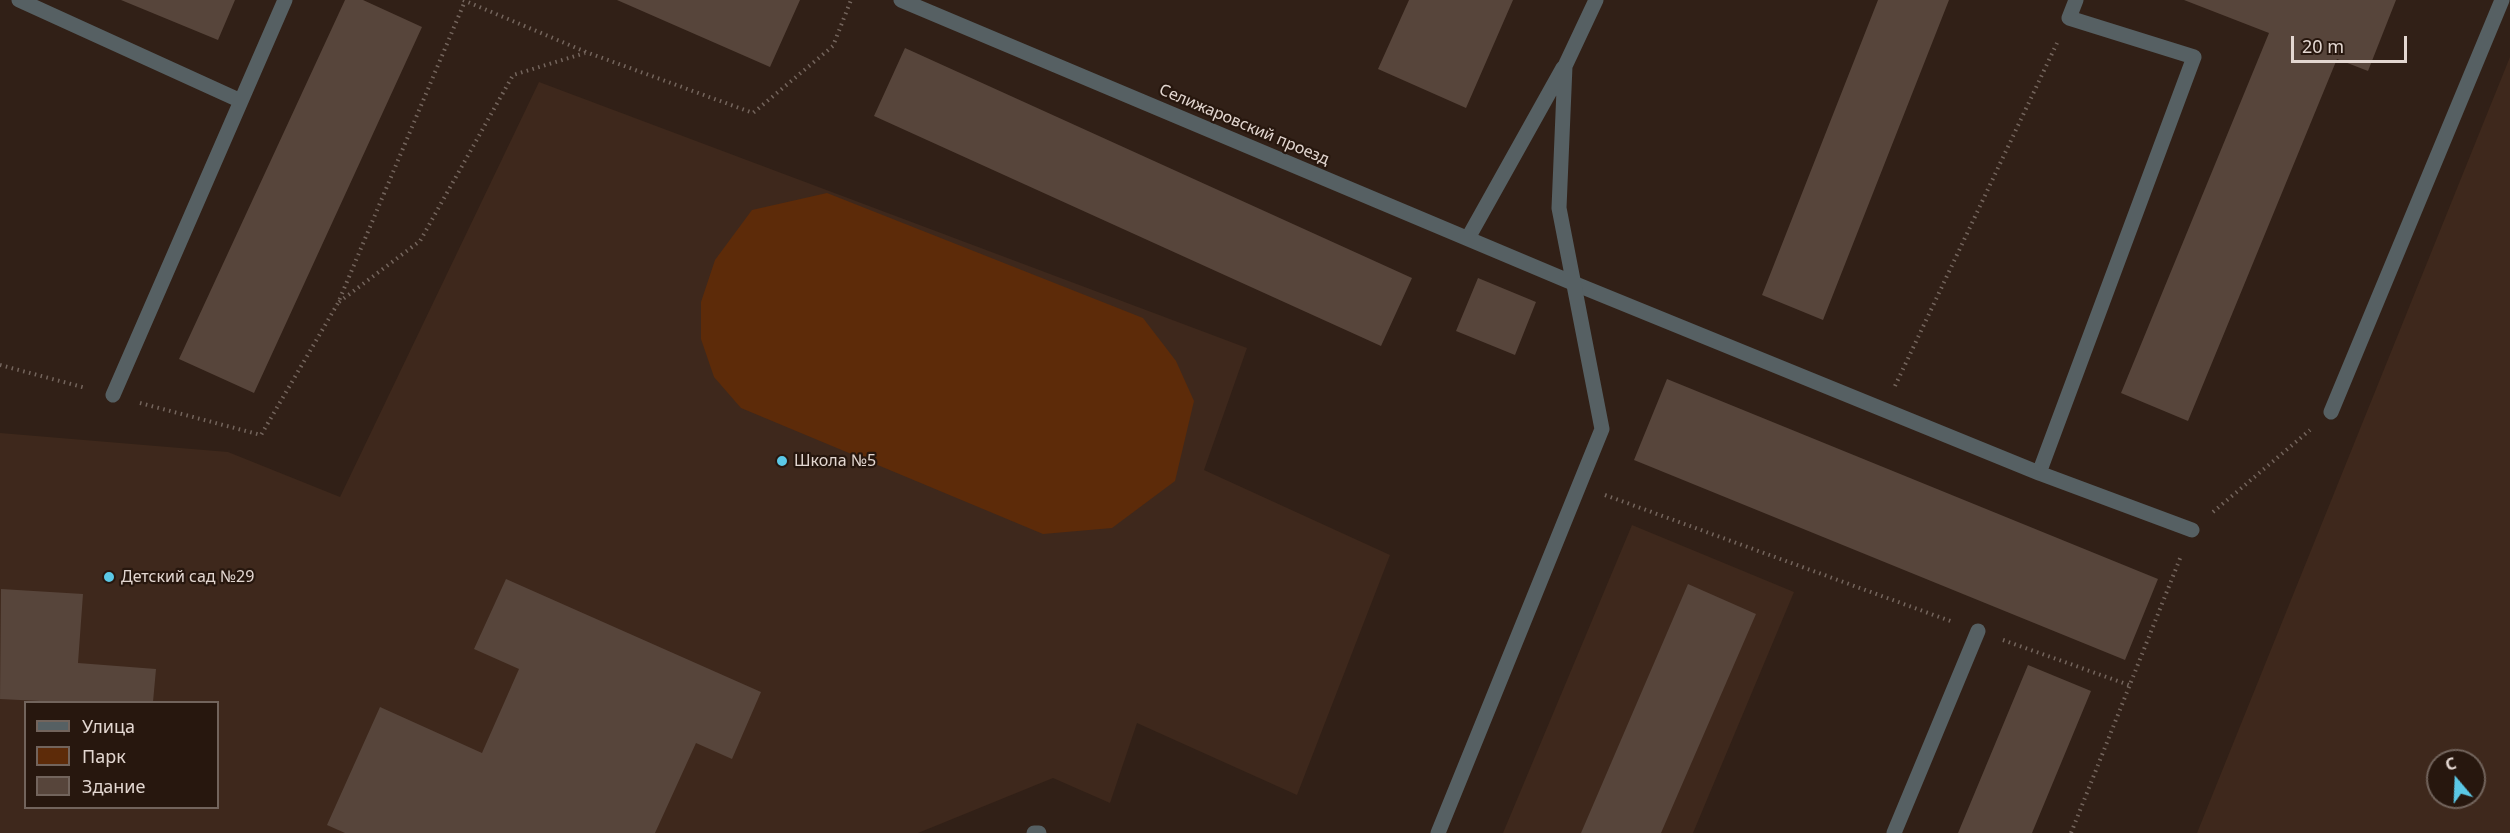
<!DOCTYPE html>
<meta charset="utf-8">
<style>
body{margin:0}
#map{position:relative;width:2510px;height:833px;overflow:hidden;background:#312017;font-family:"Noto Sans",sans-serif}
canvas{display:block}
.legend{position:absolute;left:24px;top:701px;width:195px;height:108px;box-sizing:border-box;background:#27170e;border:2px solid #72645c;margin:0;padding:8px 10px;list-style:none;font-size:18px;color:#e3d7d1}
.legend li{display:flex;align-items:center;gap:12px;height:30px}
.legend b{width:30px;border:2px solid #72645c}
.north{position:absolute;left:2426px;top:749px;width:60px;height:60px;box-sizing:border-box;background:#27170e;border:2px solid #72645c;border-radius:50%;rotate:341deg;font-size:16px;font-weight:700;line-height:24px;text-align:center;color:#e3d7d1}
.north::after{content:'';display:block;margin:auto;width:21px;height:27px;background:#5bc8e6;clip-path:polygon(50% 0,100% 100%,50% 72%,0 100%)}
.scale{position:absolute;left:2291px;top:36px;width:116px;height:27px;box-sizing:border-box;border:3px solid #e3d7d1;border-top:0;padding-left:8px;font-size:18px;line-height:21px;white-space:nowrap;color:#e3d7d1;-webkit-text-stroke:4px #27170e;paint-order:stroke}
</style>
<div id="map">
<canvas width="2510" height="833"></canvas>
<ul class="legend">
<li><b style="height:8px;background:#566063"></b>Улица</li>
<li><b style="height:16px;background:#5d2b09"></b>Парк</li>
<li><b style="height:16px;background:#57453b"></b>Здание</li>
</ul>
<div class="north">С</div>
<div class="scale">20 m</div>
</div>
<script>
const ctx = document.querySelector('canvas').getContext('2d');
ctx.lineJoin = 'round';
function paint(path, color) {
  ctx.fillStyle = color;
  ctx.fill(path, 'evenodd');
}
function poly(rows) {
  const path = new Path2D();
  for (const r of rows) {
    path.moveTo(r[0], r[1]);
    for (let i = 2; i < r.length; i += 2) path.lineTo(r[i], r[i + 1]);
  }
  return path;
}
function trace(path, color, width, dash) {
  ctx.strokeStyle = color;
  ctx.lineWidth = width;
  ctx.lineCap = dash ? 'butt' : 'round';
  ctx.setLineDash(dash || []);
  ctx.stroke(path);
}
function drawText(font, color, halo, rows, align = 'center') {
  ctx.font = font + ' "Noto Sans",sans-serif';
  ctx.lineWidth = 4.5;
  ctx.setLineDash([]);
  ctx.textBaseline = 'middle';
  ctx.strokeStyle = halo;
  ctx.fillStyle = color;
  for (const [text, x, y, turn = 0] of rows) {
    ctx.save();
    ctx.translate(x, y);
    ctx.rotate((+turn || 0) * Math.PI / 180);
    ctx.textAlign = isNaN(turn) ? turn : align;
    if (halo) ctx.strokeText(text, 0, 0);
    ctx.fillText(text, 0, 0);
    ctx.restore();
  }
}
paint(poly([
 [2510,57,2510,833,2197,833],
 [2438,761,2474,761,2474,797,2438,797],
 [539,82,1247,348,1204,470,1390,555,1297,795,1137,723,1110,803,1053,778,918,833,0,833,0,433,228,452,340,497],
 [26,702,218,702,218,808,26,808],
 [1632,525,1794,592,1693,833,1503,833]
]), '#3e281c');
paint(poly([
 [827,193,1143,318,1176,361,1194,401,1175,481,1112,528,1043,534,741,408,714,377,701,339,701,302,715,260,752,210]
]), '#5d2b09');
paint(poly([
 [121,0,235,0,218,40],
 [345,0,363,0,422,27,254,393,179,359],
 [617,0,800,0,770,67],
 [1409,0,1513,0,1466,108,1378,69],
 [1878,0,1949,0,1823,320,1762,295],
 [2184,0,2396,0,2368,71,2337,59,2188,421,2121,393,2269,33],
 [905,48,1412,278,1381,346,874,116],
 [1478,278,1536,302,1515,355,1456,331],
 [1667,379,2158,579,2125,660,1634,460],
 [506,579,761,692,732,759,696,743,655,833,345,833,327,825,380,707,482,753,519,669,474,649],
 [1688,584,1756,614,1661,833,1581,833],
 [1,589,83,594,78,663,156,669,153,702,59,702,0,699],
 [2028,665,2091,691,2032,833,1958,833]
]), '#57453b');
trace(poly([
 [463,0,586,52,753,113,833,46,851,0],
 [339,302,420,241,513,75,585,53],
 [0,365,86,388],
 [1895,386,2057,43],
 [140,403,261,435,338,303,465,1],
 [1605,495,1953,622],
 [2213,512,2310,430],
 [2003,640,2129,685],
 [2071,833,2181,556]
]), '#74655d', 4, [1.5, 4.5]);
trace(poly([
 [2076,0,2069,18,2194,57,2039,473,2192,530],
 [1573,283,2039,473],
 [2331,412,2502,0],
 [1034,833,1039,833],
 [1894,833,1978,631]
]), '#566063', 15);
trace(poly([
 [19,0,241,101],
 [901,0,1573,283],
 [1468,238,1563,68],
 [113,395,285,0],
 [1438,833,1602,429,1559,208,1565,66,1596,0]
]), '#566063', 15);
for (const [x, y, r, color] of [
 [782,461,6,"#5bc8e6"],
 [109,577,6,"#5bc8e6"]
]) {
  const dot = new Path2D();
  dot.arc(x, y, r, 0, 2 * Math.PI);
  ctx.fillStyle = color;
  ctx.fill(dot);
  trace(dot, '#27170e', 2);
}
drawText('16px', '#e3d7d1', '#27170e', [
 ["Селижаровский проезд",1244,125,23]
]);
drawText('16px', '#e3d7d1', '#27170e', [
 ["Школа №5",794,461],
 ["Детский сад №29",121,577]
], 'left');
</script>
